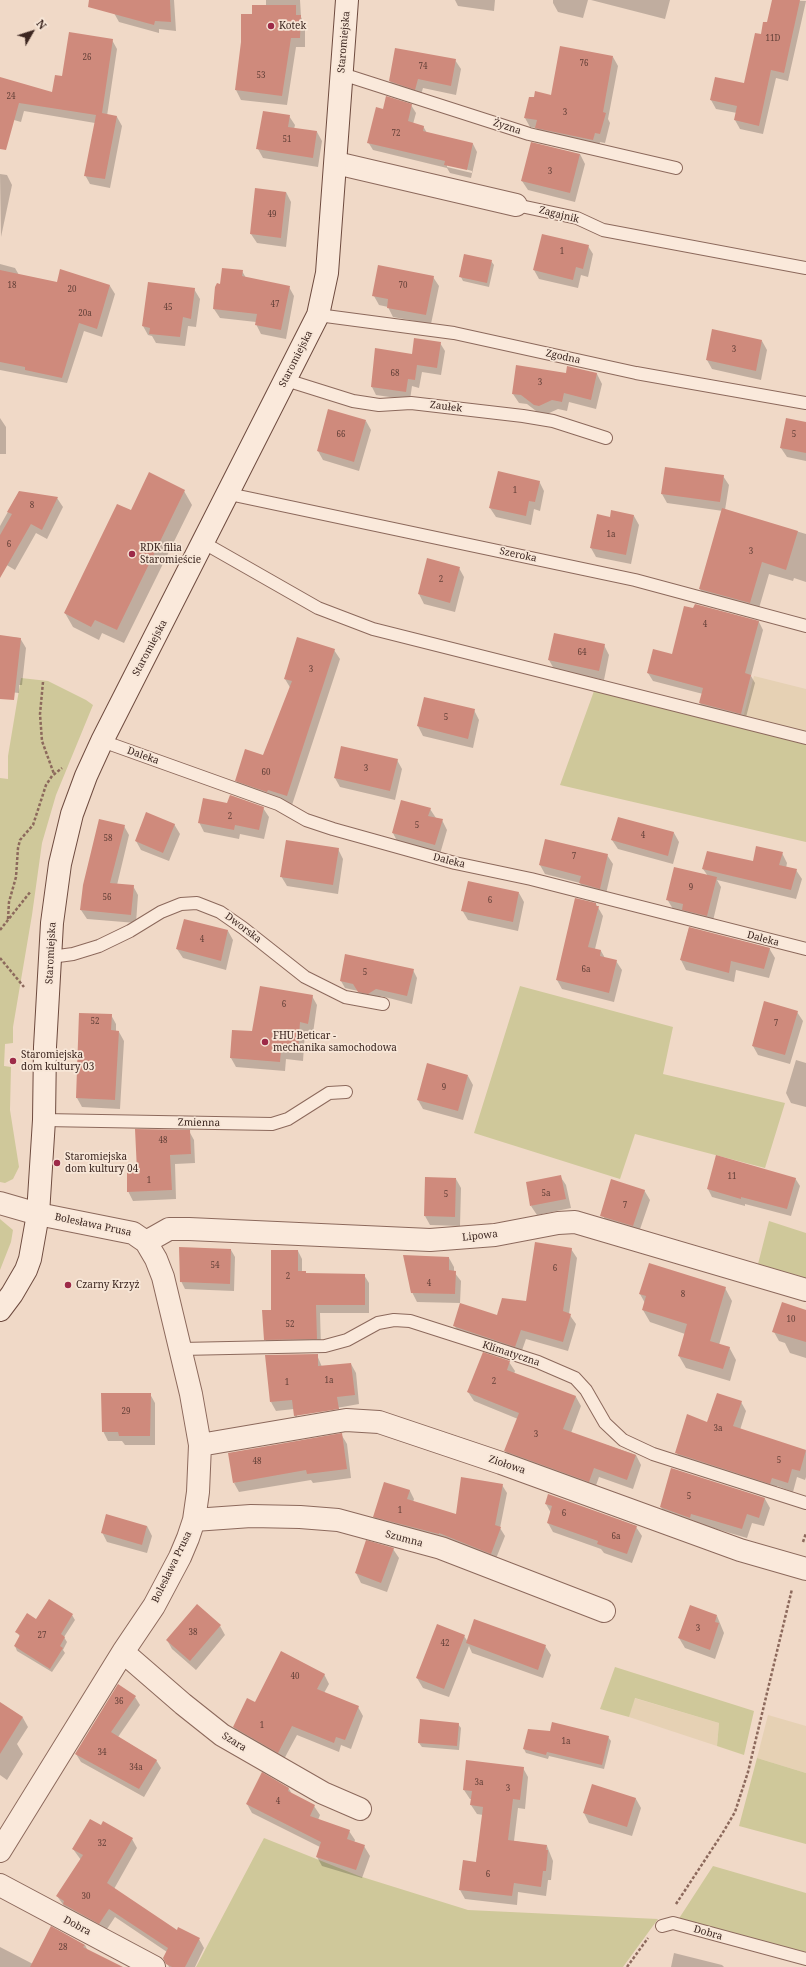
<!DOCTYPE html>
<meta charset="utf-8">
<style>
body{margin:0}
#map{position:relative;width:806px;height:1967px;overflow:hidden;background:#f0d9c7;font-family:"Noto Serif",serif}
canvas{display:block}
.north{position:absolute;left:12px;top:12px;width:40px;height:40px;-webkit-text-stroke:3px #f7e6d7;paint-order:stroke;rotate:51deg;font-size:11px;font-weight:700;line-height:16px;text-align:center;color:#3c2620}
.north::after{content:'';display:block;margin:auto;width:14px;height:18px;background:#3c2620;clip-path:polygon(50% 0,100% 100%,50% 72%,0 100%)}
</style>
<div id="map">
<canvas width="806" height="1967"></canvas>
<div class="north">N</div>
</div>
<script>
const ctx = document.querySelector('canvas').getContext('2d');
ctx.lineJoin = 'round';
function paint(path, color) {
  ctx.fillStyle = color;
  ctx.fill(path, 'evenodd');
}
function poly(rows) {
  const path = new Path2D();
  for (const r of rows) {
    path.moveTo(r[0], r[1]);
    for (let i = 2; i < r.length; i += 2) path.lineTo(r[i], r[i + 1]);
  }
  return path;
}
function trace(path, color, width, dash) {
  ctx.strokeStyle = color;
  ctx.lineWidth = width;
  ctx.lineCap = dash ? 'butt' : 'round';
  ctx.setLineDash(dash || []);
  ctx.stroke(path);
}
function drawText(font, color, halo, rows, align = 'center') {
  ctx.font = font + ' "Noto Serif",serif';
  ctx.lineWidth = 3.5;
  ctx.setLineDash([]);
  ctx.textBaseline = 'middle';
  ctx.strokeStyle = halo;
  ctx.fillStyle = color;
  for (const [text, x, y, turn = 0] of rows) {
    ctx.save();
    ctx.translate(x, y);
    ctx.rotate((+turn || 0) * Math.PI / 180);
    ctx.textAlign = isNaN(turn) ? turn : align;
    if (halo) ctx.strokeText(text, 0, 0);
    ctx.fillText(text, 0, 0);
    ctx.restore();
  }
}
paint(poly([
 [754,676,806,689,806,733,743,718],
 [634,1698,719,1723,717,1746,629,1717],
 [768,1715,806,1726,806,1773,757,1758]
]), '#e6d1b4');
paint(poly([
 [21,678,48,681,86,700,93,705,56,795,42,843,32,915,13,1027,13,1043,5,1044,4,1066,11,1067,10,1110,19,1167,13,1179,5,1183,0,1182,0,778,8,779,8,756],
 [594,691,806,743,806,842,560,785],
 [520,986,673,1027,663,1074,785,1103,765,1168,635,1134,620,1179,474,1133],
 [0,1219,13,1230,11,1242,0,1270],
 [769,1221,806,1233,806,1278,758,1264],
 [615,1667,754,1711,744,1755,717,1746,719,1723,635,1698,629,1717,600,1709],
 [757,1758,806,1773,806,1844,739,1826],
 [264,1838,359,1876,468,1910,658,1919,623,1967,196,1967],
 [713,1866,806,1893,806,1952,678,1920]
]), '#cfc89a');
paint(poly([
 [115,0,174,0,176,31,159,29,159,33,119,22,114,13],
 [266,0,300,0,301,17,305,26,305,47,296,47,287,105,241,100,236,90,242,42,253,15,266,6],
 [455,0,495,0,494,11,458,6],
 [553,0,588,0,583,18,558,12,553,3],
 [591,0,670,0,665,19],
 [773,0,806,1,788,81,776,78,763,134,740,129,735,120,737,113,716,109,711,100,745,85,762,35,768,24],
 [112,40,117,49,107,116,117,117,122,126,110,188,90,184,85,175,95,123,24,111,21,122,0,116,0,78,53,93,63,77],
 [613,57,618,66,608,119,610,123,605,143,600,142,598,149,541,137,536,128,530,127,525,118,530,98,552,96],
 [455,60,461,69,456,95,423,88,420,98,395,90,390,81],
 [411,105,416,113,413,124,423,126,427,133,473,144,477,152,471,178,450,173,447,168,373,150,368,142,384,110],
 [447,164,472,171,472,173,447,167],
 [289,116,295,125,294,129,317,132,322,141,318,167,263,158,258,149],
 [580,154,585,164,575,202,528,190,522,181],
 [0,174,7,175,12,185,1,237],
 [286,192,291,202,286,247,257,243,251,234],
 [588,246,593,254,588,277,581,275,578,288,539,279,534,270],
 [491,261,494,265,489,287,463,281,461,277],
 [0,264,15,268,19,275,57,283,110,286,115,294,102,337,84,331,67,383,0,370],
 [242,271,246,278,289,287,294,296,286,339,261,334,256,324,256,322,220,318,214,309,221,285],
 [433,277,439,286,431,324,393,317,388,307,379,305,374,296],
 [194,289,200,299,196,327,188,326,185,346,156,343,152,336,148,335,143,326],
 [762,341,767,350,761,380,712,369,707,360],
 [440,343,445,351,441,375,422,372,419,388,412,386,410,400,376,395,372,387,413,355],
 [567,374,597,374,602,384,596,409,569,402,567,411,558,409,545,415,540,414,527,404,519,403,513,394],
 [0,418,6,427,6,454,0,454],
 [366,421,371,430,359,471,323,460,318,451],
 [806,423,806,461,787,457,781,448],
 [723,476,729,485,725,510,806,534,806,582,794,578,793,581,769,574,757,615,707,601,700,589,723,511,667,503,662,494],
 [539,481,544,491,540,511,534,509,531,525,496,517,490,508],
 [184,491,192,505,124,643,102,633,99,640,73,627,65,613,131,511],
 [19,492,57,498,63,507,47,539,36,533,15,570,0,561,0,526],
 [634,516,639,525,631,564,596,557,591,548,611,518],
 [428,560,459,568,464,577,455,612,424,604,419,594],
 [695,605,759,622,763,630,751,676,755,683,745,721,705,711,700,703,703,694,653,681,648,673,673,655],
 [0,636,20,638,26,648,22,685,19,685,19,693,0,691],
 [604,645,609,655,604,680,554,669,549,660],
 [334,650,340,659,292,805,241,790,236,780,263,756,291,689,285,679],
 [425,698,474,710,479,720,473,748,423,736,418,726],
 [397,760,402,769,395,800,340,787,335,778],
 [402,801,430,809,436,818,442,820,447,830,440,854,398,843,393,833],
 [228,804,263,808,269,817,264,839,240,834,239,839,204,832,199,822],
 [174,824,180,834,169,861,141,850,136,841],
 [124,826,129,835,117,885,133,886,138,895,136,923,87,919,81,910],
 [674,833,679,842,673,864,618,849,612,840],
 [338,849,343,859,338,894,287,886,281,876],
 [782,853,787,863,786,868,796,870,802,879,796,899,717,880,721,887,712,925,688,919,684,912,673,909,667,899,708,876,703,869,753,862],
 [607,855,613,864,605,898,585,893,580,883,545,874,540,865],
 [519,893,524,902,518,931,468,920,462,910],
 [596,904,603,916,595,949,601,951,605,958,616,961,622,970,614,1002,562,989,557,980],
 [689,928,769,948,775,958,769,978,736,970,734,982,686,970,681,960],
 [228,931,233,940,226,970,183,958,177,949],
 [413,970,417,978,412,1004,381,996,373,1001,363,999,358,991,345,988,341,981],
 [312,996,317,1005,313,1033,305,1031,303,1061,286,1059,285,1071,236,1067,231,1058,253,1032],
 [797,1012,803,1021,790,1064,758,1055,753,1046],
 [80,1014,111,1015,116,1024,116,1032,119,1032,124,1041,120,1109,82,1107,77,1098],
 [796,1060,806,1063,806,1107,791,1103,786,1093],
 [468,1076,473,1085,463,1120,423,1109,418,1100],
 [189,1131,194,1140,195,1163,175,1164,176,1199,133,1201,128,1191,138,1172],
 [560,1176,566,1185,571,1208,537,1215,531,1206],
 [795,1178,800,1186,791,1216,745,1204,745,1206,712,1197,708,1189],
 [456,1179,461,1188,460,1226,430,1225,425,1216],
 [644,1190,650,1200,638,1235,609,1226,603,1216],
 [571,1249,577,1258,569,1314,576,1324,568,1351,526,1339,520,1356,460,1335,454,1325,498,1317,527,1302],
 [231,1250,235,1257,234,1291,185,1289,181,1281],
 [298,1251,302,1259,302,1272,305,1272,307,1274,364,1275,369,1283,369,1313,320,1313,321,1347,270,1348,265,1339,272,1311],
 [449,1258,454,1267,454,1272,461,1281,460,1303,417,1302,412,1292],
 [725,1288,732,1301,719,1345,729,1347,736,1360,730,1381,686,1368,679,1356,685,1334,650,1322,643,1310,645,1303,640,1294],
 [806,1311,806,1358,790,1353,785,1343,779,1341,774,1332],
 [317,1355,322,1367,351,1364,356,1373,359,1404,297,1415,297,1417,342,1409,343,1418,300,1425,295,1416,294,1409,276,1411,271,1402],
 [509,1362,515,1371,514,1374,576,1397,581,1406,571,1433,636,1455,641,1465,633,1489,599,1477,594,1491,511,1460,506,1451,518,1419,474,1401,468,1392],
 [150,1394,155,1403,155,1445,125,1445,122,1441,108,1441,103,1431],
 [741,1402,746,1411,740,1430,806,1451,806,1477,805,1480,797,1477,793,1492,777,1486,775,1492,682,1462,677,1453,708,1423],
 [341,1434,347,1444,351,1478,313,1483,311,1480,239,1492,234,1483],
 [672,1469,765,1499,770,1508,764,1526,752,1523,747,1538,696,1523,666,1517,661,1507],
 [385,1483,410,1491,414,1499,413,1502,456,1515,502,1485,507,1493,500,1528,505,1536,495,1561,379,1524,374,1517],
 [546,1504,636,1527,642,1536,632,1563,604,1553,601,1549,553,1532,548,1523,551,1513],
 [147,1526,152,1536,147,1553,107,1542,102,1532],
 [393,1549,399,1558,387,1592,361,1583,356,1573],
 [49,1601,72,1615,75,1620,64,1637,67,1642,63,1650,65,1653,52,1672,17,1651,15,1646,20,1637,17,1632,36,1620],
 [717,1616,724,1633,715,1659,685,1648,679,1638],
 [220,1626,225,1635,196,1670,172,1649,167,1640],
 [464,1636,468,1642,545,1646,551,1655,543,1678,472,1653,469,1646,449,1697,423,1688,417,1678],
 [324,1674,329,1684,324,1693,358,1707,363,1716,351,1749,341,1745,339,1752,297,1735,283,1761,239,1736,234,1727,255,1703],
 [135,1697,140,1705,118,1737,156,1760,161,1768,144,1797,81,1762,76,1754],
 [0,1703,23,1718,28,1727,17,1744,23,1754,7,1780,0,1775],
 [458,1724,461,1728,459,1750,422,1747,419,1743],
 [608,1737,611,1741,604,1769,549,1756,548,1759,526,1753,524,1749],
 [523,1768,528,1777,525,1809,518,1808,514,1841,547,1846,553,1861,551,1880,548,1880,546,1896,518,1892,517,1905,465,1899,460,1890,476,1863,483,1815,477,1814,471,1805,472,1799,470,1799,464,1790],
 [593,1785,636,1799,641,1808,632,1836,589,1823,584,1813],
 [289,1789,292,1794,314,1806,320,1815,318,1820,349,1831,355,1840,354,1843,364,1846,370,1856,362,1878,322,1866,317,1857,320,1847,252,1813,247,1804],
 [132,1839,137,1848,114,1889,177,1932,199,1939,204,1948,195,1967,169,1967,164,1958,167,1952,115,1917,105,1932,69,1913,57,1896,81,1860,73,1849],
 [85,1945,88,1951,108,1967,0,1967,0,1947,33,1964],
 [674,1953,722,1965,724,1967,671,1967]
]), '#0003');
paint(poly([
 [89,0,170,0,171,22,155,21,154,25,88,7],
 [772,0,800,0,784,73,771,70,759,126,734,120,737,106,710,100,715,77,744,83,755,33,761,34,763,22,767,22],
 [252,5,296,5,296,15,301,15,300,38,291,38,282,96,235,90,241,42,241,14,252,14],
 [69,32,113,39,102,113,117,116,105,179,84,176,96,115,19,103,6,150,0,149,0,77,52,92,55,75,62,76],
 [560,46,613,56,603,112,606,113,600,134,595,133,593,140,535,128,537,120,524,118,529,97,534,97,535,91,551,95],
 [395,48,456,59,451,86,418,79,415,90,389,81],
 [386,96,412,104,408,121,424,126,423,131,473,143,467,170,444,165,445,161,367,143,376,107,383,109],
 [263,111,290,115,288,127,317,131,313,158,256,149],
 [531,142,580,154,570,193,521,181],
 [255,188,286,192,281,238,250,234],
 [542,234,589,245,583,269,576,267,573,280,533,270],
 [464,254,492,260,487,283,459,277],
 [378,265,434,276,426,315,387,308,388,299,372,296],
 [222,268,243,270,242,276,290,286,281,330,255,325,257,314,213,309,215,287,217,283,220,284],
 [60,269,110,285,97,329,79,323,62,378,25,370,25,367,0,362,0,270,57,282],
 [148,282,195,288,191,319,183,317,180,337,149,334,150,328,142,326],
 [712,329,762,340,756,371,706,360],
 [414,338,441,342,437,368,417,365,415,380,408,379,406,392,371,387,375,348,412,354],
 [516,365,566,373,567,366,597,373,591,400,564,393,562,402,552,400,539,406,534,405,521,395,512,394],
 [328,409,366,420,354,462,317,451],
 [786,418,806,422,806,453,780,448],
 [665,467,724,475,720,502,661,494],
 [498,471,540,481,535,502,529,501,526,516,489,508],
 [149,472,185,490,117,630,95,620,91,627,64,613,117,504,131,510],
 [19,491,58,497,42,530,31,524,0,578,0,535,12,514,7,512],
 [722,508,798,531,786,570,762,562,750,603,699,589],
 [611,510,634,515,626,555,590,548,597,514,610,517],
 [427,558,460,567,450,603,418,594],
 [695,604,759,621,745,673,751,675,741,714,699,703,703,688,647,673,653,649,672,654,684,606,693,608],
 [554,633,605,644,599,671,548,660],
 [0,635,21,638,14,700,0,699],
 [297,637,335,649,287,796,268,790,267,792,235,781,245,749,263,755,292,681,284,679],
 [424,697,475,709,468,739,417,726],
 [341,746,398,759,390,791,334,778],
 [230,795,264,807,259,830,235,825,234,830,198,823,203,798,227,803],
 [401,800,431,808,428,816,443,819,435,845,392,833],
 [146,812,175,824,163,853,135,841],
 [618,817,674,832,668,856,611,840],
 [99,819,125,825,110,883,134,885,131,915,80,910,83,885],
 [545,839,608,854,600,889,579,883,581,876,539,865],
 [286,840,339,848,333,885,280,877],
 [756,846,783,852,779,865,797,869,791,890,702,869,707,851,753,861],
 [674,867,717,877,707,916,682,910,683,904,666,900],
 [468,881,519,892,513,922,461,911],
 [575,898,596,903,596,906,599,906,588,947,601,950,600,956,617,960,609,993,556,980],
 [184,919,228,930,221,961,176,949],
 [689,927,770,948,764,969,731,961,729,973,680,960],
 [345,954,414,969,407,996,376,989,368,994,358,992,353,984,340,981],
 [260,986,313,995,308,1024,300,1022,298,1052,281,1050,280,1062,230,1058,232,1030,252,1031],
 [764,1001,798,1011,785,1055,752,1046],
 [79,1013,112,1014,111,1030,119,1031,115,1100,76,1098],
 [427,1063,468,1075,458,1111,417,1100],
 [135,1129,190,1130,191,1154,170,1155,172,1190,127,1192,127,1172,137,1171],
 [716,1155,796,1178,787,1209,741,1197,741,1199,707,1189],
 [561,1175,566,1199,530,1206,526,1182],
 [425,1177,456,1178,455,1217,424,1216],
 [611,1179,645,1190,633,1226,600,1216],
 [535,1242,572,1248,563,1311,571,1314,563,1342,521,1330,515,1347,453,1326,460,1303,497,1315,502,1298,526,1301],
 [179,1247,231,1249,230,1284,180,1282],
 [271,1250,298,1250,298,1271,306,1271,306,1273,365,1274,365,1305,316,1305,317,1339,264,1340,262,1310,271,1310],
 [403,1255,449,1257,449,1270,456,1271,455,1294,411,1293],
 [649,1263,726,1287,710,1341,730,1347,723,1369,678,1356,687,1324,642,1310,646,1296,639,1294],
 [782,1302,806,1310,806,1342,772,1332],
 [483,1352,510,1361,507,1370,576,1396,563,1429,636,1455,627,1480,594,1468,589,1482,504,1451,519,1413,467,1392],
 [318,1354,318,1366,351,1363,355,1395,337,1397,339,1409,294,1416,292,1400,270,1402,265,1355],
 [101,1393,151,1393,150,1436,119,1436,118,1432,102,1432],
 [717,1393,742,1401,733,1426,806,1450,800,1471,792,1469,788,1483,772,1478,770,1484,675,1453,687,1414,707,1422],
 [342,1433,347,1469,307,1474,306,1470,233,1483,228,1453],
 [671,1468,765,1498,759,1518,747,1514,742,1529,691,1514,690,1518,660,1507],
 [461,1477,503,1484,495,1525,501,1527,491,1554,439,1533,439,1534,373,1517,384,1482,410,1490,407,1499,456,1514],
 [548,1494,637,1526,627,1554,597,1544,598,1541,547,1523,552,1506,545,1504],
 [106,1514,147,1526,142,1545,101,1533],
 [366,1540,394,1548,381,1583,355,1573],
 [49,1599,73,1614,61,1634,65,1637,60,1646,63,1648,50,1669,14,1646,20,1635,15,1632,27,1613,36,1619],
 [197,1604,221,1625,190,1661,166,1640],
 [690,1605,717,1615,715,1622,719,1623,710,1650,678,1638],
 [474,1619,546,1645,538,1670,466,1643],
 [437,1624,465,1635,444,1689,416,1678],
 [281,1651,325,1674,317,1689,359,1706,345,1740,336,1737,334,1743,292,1726,278,1753,233,1727,247,1698,255,1702],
 [118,1684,136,1696,111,1732,157,1760,139,1789,75,1754],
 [0,1702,23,1717,0,1754],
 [420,1719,459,1723,457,1746,418,1743],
 [552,1722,609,1736,602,1765,547,1752,546,1755,523,1749,528,1729,550,1731],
 [466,1760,524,1767,520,1800,513,1799,508,1840,547,1845,546,1850,548,1850,546,1871,543,1871,541,1887,514,1883,512,1896,459,1890,463,1860,476,1862,483,1807,470,1805,472,1791,463,1790],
 [262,1772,289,1788,288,1791,315,1805,310,1816,350,1830,347,1839,365,1845,356,1870,316,1857,321,1842,246,1804],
 [592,1784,636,1798,627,1827,583,1813],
 [90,1819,101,1825,103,1821,133,1838,107,1883,177,1930,178,1927,200,1938,185,1967,172,1967,166,1964,163,1958,168,1948,109,1909,99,1924,63,1904,64,1901,56,1896,83,1855,72,1849],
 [51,1926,85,1945,83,1947,123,1967,30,1967]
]), '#cf8a7c');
const lane = poly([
 [342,74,529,134,676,168],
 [516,205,577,218,603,230,806,268],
 [318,315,454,333,636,373,806,403],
 [286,380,353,401,379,405,411,403,523,416,553,421,606,438],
 [229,494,635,580,806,626],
 [204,543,318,608,373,629,806,738],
 [102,741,278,804,306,820,333,829,455,863,531,879,806,949],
 [51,957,73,954,99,946,130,931,161,912,181,904,197,903,220,912,243,928,305,977,345,997,383,1004],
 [44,1120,272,1124,288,1119,329,1093,346,1092],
 [181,1349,325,1346,347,1340,378,1323,394,1320,410,1321,538,1362,575,1378,586,1390,605,1423,623,1440,653,1454,806,1503],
 [662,1926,673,1923,806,1959]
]);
const street = poly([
 [336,163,516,205],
 [0,1203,38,1214,133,1233,146,1242,156,1259,163,1277,191,1394,200,1445,198,1492,194,1520,188,1538,180,1557,154,1606,123,1652,0,1851],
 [146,1242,169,1229,189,1229,430,1240,495,1235,558,1223,575,1222,806,1290],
 [200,1445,346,1420,379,1422,501,1463,740,1550,806,1569],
 [194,1520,251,1516,300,1517,338,1520,441,1548,604,1611],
 [123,1652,183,1704,222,1735,323,1793,360,1809],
 [0,1885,154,1967]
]);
const secondary = poly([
 [0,1310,12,1294,26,1270,30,1259,38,1214,44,1120,45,1047,52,923,60,864,72,814,86,776,102,741,318,315,327,273,347,0]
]);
trace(lane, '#8c695c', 14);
trace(street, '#8c695c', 24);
trace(secondary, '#6e4b3f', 24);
trace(poly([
 [43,682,40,714,42,741,54,774],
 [8,919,9,902,16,877,18,848,20,840,33,825,46,785,52,776,62,768],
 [0,930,31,891],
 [0,958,24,987],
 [803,1542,806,1533],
 [676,1904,722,1834,735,1812,748,1772,792,1589],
 [627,1967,648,1938]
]), '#8c695c', 2.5, [3, 2]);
trace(lane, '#fae9db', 12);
trace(street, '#fae9db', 22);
trace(secondary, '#fae9db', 22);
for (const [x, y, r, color] of [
 [271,26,4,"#9d2a48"],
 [132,554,4,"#9d2a48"],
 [265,1042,4,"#9d2a48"],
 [13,1061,4,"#9d2a48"],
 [57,1163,4,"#9d2a48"],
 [68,1285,4,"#9d2a48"]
]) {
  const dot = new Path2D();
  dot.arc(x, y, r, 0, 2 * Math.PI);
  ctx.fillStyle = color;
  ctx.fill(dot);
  trace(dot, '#f7e6d7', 1.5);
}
drawText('8px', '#613f37', null, [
 ["11D",773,39],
 ["26",87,58],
 ["76",584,64],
 ["74",423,67],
 ["53",261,76],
 ["24",11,97],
 ["3",565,113],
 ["72",396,134],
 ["51",287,140],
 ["3",550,172],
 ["49",272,215],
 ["1",562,252],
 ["18",12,286],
 ["70",403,286],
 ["20",72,290],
 ["47",275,305],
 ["45",168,308],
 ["20a",85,314],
 ["3",734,350],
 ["68",395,374],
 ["3",540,383],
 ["66",341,435],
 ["5",794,435],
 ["1",515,491],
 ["8",32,506],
 ["1a",611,535],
 ["6",9,545],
 ["3",751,552],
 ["2",441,580],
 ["4",705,625],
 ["64",582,653],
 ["3",311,670],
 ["5",446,718],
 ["3",366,769],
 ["60",266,773],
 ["2",230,817],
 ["5",417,826],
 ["4",643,836],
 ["58",108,839],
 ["7",574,857],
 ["9",691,888],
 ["56",107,898],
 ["6",490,901],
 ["4",202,940],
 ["6a",586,970],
 ["5",365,973],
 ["6",284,1005],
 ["52",95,1022],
 ["7",776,1024],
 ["9",444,1088],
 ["48",163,1141],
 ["11",732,1177],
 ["1",149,1181],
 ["5a",546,1194],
 ["5",446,1195],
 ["7",625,1206],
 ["54",215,1266],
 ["6",555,1269],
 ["2",288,1277],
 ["4",429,1284],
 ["8",683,1295],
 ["10",791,1320],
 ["52",290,1325],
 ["1a",329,1381],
 ["2",494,1382],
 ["1",287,1383],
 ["29",126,1412],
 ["3a",718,1429],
 ["3",536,1435],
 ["5",779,1461],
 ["48",257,1462],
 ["5",689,1497],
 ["1",400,1511],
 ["6",564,1514],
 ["6a",616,1537],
 ["3",698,1629],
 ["38",193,1633],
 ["27",42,1636],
 ["42",445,1644],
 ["40",295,1677],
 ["36",119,1702],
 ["1",262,1726],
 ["1a",566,1742],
 ["34",102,1753],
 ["34a",136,1768],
 ["3a",479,1783],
 ["3",508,1789],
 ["4",278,1802],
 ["32",102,1844],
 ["6",488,1875],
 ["30",86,1897],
 ["28",63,1948]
]);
drawText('10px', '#3c2620', '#f7e6d7', [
 ["Kotek",279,26],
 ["RDK filia",140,548],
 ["Staromieście",140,560],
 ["FHU Beticar -",273,1036],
 ["mechanika samochodowa",273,1048],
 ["Staromiejska",21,1055],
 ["dom kultury 03",21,1067],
 ["Staromiejska",65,1157],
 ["dom kultury 04",65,1169],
 ["Czarny Krzyż",76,1285]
], 'left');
drawText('10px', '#3c2620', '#f7e6d7', [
 ["Staromiejska",344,42,-85],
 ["Żyzna",507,127,18],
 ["Zagajnik",559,215,14],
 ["Zgodna",563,357,12],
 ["Staromiejska",296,359,-63],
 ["Zaułek",446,407,7],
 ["Szeroka",518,555,12],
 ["Staromiejska",150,648,-62],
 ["Daleka",143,756,20],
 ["Daleka",449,861,14],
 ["Dworska",243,928,37],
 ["Daleka",763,939,15],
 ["Staromiejska",51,953,-87],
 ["Zmienna",199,1123,1],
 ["Bolesława Prusa",93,1225,12],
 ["Lipowa",480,1236,-6],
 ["Klimatyczna",511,1354,18],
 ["Ziołowa",507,1465,19],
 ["Szumna",404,1539,15],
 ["Bolesława Prusa",172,1567,-64],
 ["Szara",234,1742,32],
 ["Dobra",77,1926,28],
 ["Dobra",708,1933,16]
]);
</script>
